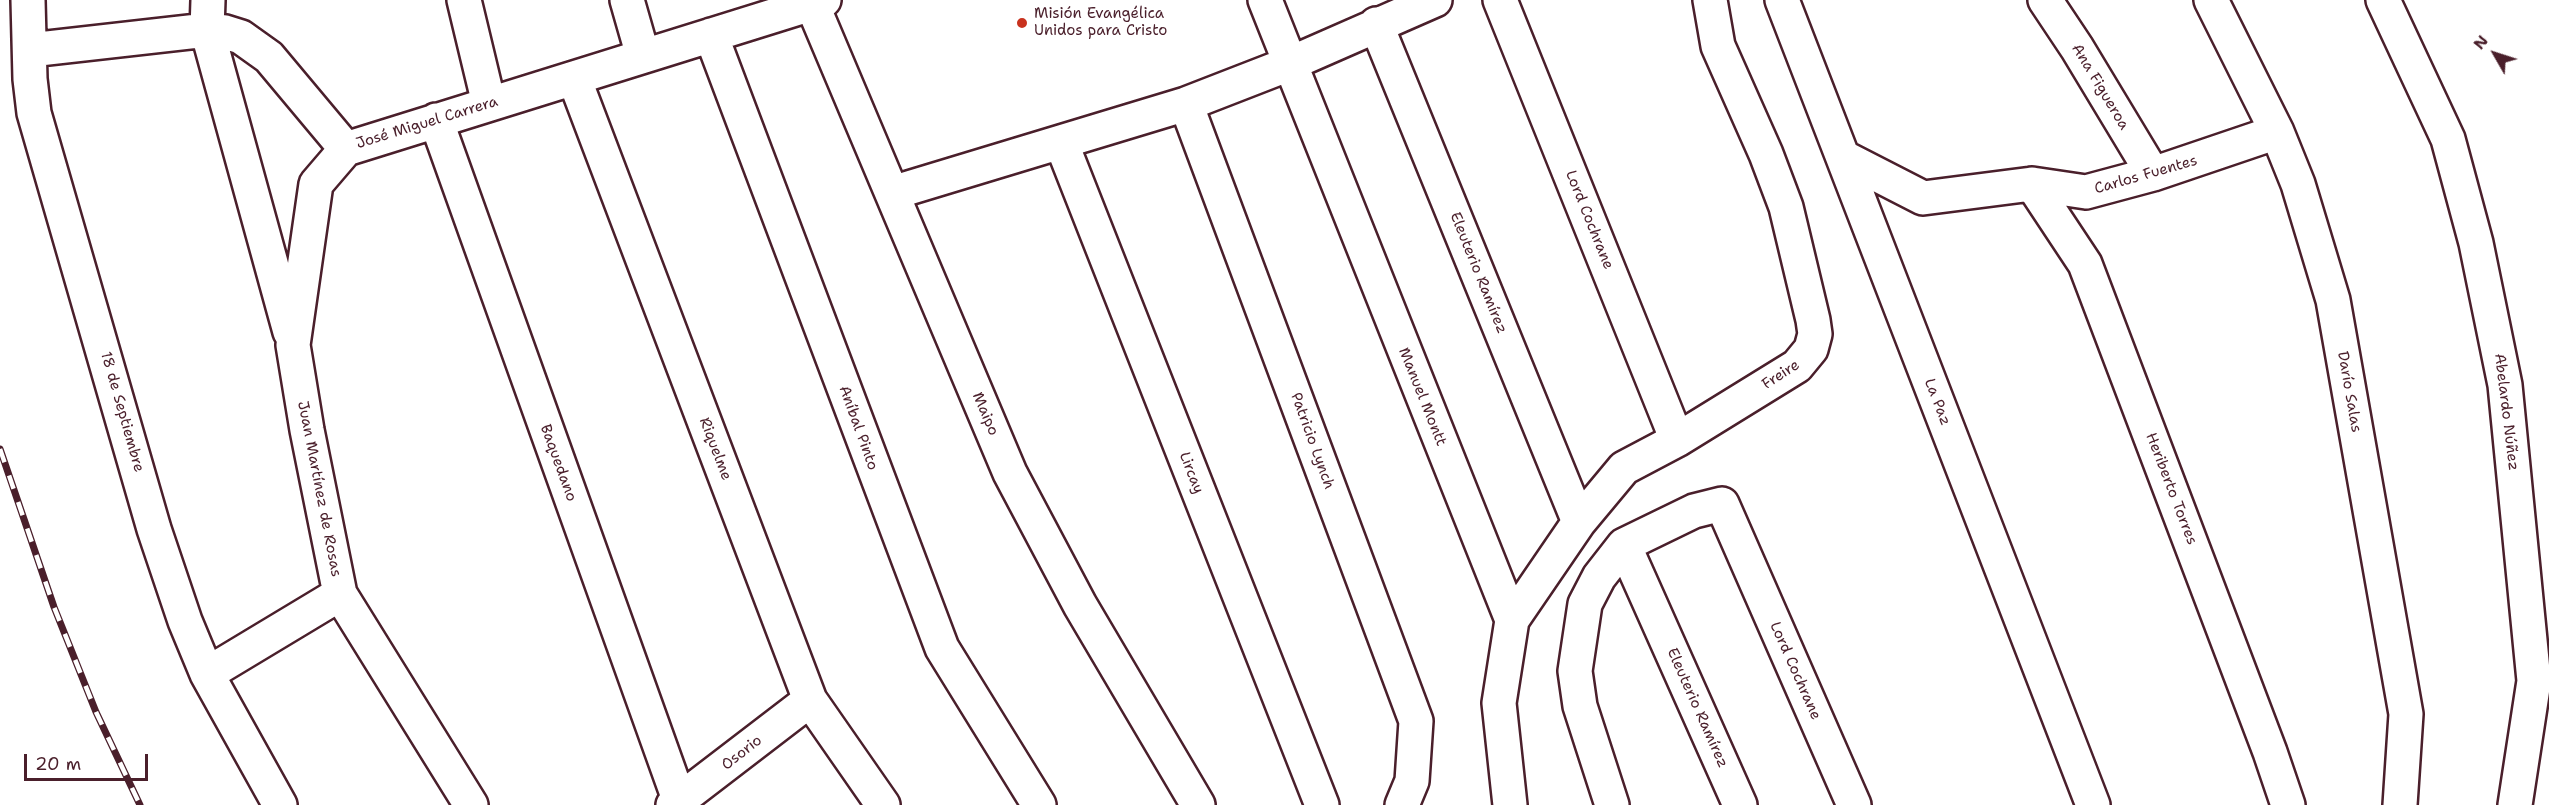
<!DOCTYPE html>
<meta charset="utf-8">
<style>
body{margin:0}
#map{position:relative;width:2549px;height:805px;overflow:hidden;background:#fff;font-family:"Shantell Sans",sans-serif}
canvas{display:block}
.north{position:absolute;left:2465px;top:24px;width:60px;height:60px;-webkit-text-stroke:4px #fff;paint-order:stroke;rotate:309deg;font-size:16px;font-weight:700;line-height:24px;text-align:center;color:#4a1f2b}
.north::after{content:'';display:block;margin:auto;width:21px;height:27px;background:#4a1f2b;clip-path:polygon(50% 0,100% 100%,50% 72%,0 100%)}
.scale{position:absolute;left:24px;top:754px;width:124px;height:27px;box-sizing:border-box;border:3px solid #4a1f2b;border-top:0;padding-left:8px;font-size:18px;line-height:21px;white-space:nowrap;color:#4a1f2b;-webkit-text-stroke:4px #fff;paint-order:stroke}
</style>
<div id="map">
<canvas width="2549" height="805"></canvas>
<div class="north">N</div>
<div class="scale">20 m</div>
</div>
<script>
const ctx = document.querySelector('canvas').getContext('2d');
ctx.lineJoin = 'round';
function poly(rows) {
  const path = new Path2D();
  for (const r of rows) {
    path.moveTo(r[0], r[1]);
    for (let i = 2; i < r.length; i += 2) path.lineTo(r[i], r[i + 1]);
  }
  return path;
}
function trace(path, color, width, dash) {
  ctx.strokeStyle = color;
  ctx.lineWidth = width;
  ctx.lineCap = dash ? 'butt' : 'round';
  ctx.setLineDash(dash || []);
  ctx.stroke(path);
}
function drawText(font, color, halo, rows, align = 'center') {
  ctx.font = font + ' "Shantell Sans",sans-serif';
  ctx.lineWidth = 4.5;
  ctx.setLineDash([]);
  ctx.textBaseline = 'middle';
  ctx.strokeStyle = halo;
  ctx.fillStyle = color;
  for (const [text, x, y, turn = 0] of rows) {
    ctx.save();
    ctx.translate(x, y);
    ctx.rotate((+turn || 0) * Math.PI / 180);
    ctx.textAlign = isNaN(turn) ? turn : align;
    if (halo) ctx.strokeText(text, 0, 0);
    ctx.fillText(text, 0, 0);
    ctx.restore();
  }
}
const minor = poly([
 [28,0,30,79,34,113,154,529,185,621,207,674,280,805],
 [208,0,207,30,290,332],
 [464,0,489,104],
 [627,0,643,56],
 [1265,0,1512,620,1499,703,1510,805],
 [1500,0,1677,440],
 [1782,0,2093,805],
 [2045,0,2077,48,2153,174],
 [2211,0,2277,132,2298,184,2333,300,2406,714,2400,805],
 [2383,0,2448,139,2476,243,2505,385,2534,681,2515,805],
 [812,4,1010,473,1080,605,1198,805],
 [1376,24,1579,522],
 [711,35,942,648,1039,805],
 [30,50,207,30,225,32,241,37,269,57,346,149],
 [574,78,810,700,883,805],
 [1186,104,1416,721,1412,781,1402,805],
 [436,120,681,805],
 [1061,142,1322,805],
 [346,149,316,184,293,345,307,430,340,594,471,805],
 [346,149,824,0],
 [1843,157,1923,198,2032,184,2086,192,2153,174,2277,132],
 [2032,184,2085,264,2270,752,2288,805],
 [892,193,1186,104,1289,64,1435,0],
 [1624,545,1740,805],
 [1512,620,1579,522,1624,468,1677,440,1797,366,1811,349,1815,334,1813,320,1786,207,1766,154,1718,46,1710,0],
 [207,674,340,594],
 [673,805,810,700],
 [1612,805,1580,706,1575,671,1585,604,1599,577,1624,545,1694,511,1722,504,1854,805]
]);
trace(minor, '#4a1f2b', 38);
trace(minor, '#fff', 33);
const rail = poly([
 [0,449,54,607,96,712,140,805]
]);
trace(rail, '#4a1f2b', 7);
trace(rail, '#fff', 4.5, [14]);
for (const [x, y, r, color] of [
 [1022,23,6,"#c8321e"]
]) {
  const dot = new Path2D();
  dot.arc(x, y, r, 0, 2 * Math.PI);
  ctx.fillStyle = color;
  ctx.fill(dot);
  trace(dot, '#fff', 2);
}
drawText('15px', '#4a1f2b', '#fff', [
 ["Misión Evangélica",1034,14],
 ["Unidos para Cristo",1034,31]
], 'left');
drawText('15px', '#4a1f2b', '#fff', [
 ["Ana Figueroa",2100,87,59],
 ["José Miguel Carrera",427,123,-17],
 ["Carlos Fuentes",2146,175,-16],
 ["Lord Cochrane",1589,220,68],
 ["Eleuterio Ramírez",1478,273,68],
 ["Freire",1781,375,-33],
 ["Darío Salas",2349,392,80],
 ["Manuel Montt",1422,397,68],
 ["La Paz",1937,402,69],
 ["18 de Septiembre",122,412,74],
 ["Abelardo Núñez",2506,412,83],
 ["Maipo",985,414,67],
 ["Aníbal Pinto",858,428,70],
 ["Patricio Lynch",1312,441,70],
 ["Riquelme",715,449,69],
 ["Baquedano",558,463,70],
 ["Lircay",1191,473,69],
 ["Juan Martínez de Rosas",319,489,79],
 ["Heriberto Torres",2171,489,69],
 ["Lord Cochrane",1795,671,66],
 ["Eleuterio Ramírez",1697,708,66],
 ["Osorio",742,753,-38]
]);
</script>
